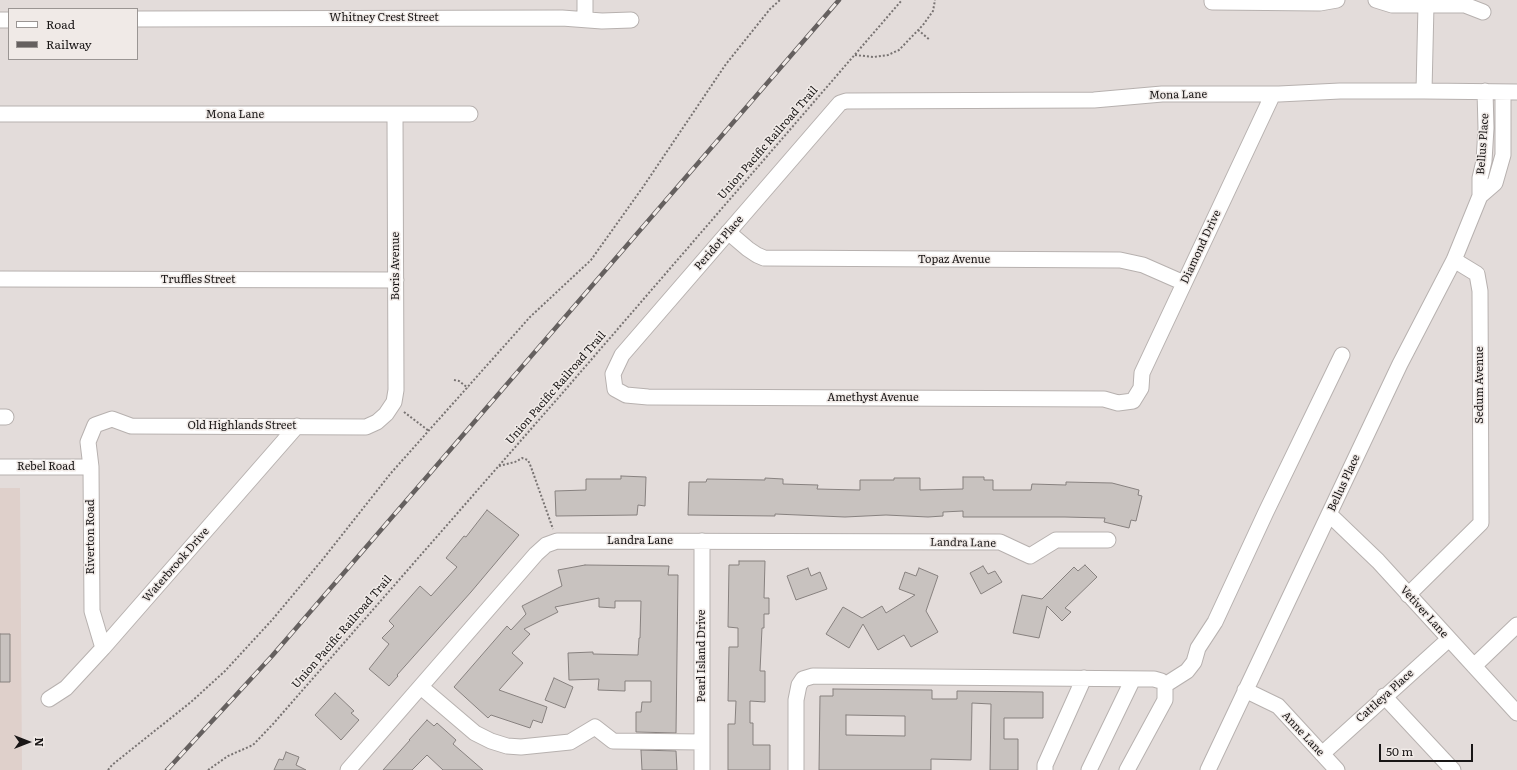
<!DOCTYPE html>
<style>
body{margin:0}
#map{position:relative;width:1517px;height:770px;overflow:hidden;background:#e3dcda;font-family:Literata,serif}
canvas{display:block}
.legend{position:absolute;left:8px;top:8px;width:130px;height:52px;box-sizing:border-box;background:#f0eae7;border:1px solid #9a9593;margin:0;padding:5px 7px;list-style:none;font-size:12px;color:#191616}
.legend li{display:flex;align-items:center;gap:8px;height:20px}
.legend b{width:20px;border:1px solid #9a9593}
.north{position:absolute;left:8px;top:722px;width:40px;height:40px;-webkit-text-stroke:3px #f0eae7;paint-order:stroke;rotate:90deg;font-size:11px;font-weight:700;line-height:16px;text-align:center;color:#191616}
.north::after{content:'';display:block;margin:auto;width:14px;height:18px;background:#191616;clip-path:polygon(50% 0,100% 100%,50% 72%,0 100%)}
.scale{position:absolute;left:1379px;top:744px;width:94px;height:18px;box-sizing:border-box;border:2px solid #191616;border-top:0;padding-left:5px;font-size:12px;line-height:14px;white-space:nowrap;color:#191616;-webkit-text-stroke:3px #f0eae7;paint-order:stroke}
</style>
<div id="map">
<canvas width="1517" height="770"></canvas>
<ul class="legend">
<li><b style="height:5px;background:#fff"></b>Road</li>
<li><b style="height:5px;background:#65605f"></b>Railway</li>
</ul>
<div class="north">N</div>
<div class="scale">50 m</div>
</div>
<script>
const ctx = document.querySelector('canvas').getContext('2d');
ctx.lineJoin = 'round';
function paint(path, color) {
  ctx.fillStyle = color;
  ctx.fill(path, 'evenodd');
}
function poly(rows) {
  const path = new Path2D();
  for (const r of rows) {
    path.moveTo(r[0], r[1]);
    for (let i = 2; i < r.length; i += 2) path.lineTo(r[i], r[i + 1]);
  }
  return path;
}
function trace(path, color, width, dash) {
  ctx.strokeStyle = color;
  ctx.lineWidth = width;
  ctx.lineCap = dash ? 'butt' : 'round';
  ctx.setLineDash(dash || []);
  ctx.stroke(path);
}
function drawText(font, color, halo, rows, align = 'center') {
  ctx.font = font + ' Literata,serif';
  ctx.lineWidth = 3;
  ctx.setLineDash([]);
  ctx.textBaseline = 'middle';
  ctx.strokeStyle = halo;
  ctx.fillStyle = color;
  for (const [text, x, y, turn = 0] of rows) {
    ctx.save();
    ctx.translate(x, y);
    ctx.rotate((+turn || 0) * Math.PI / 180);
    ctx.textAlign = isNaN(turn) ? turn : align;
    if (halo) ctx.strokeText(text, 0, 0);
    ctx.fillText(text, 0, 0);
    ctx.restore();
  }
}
paint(poly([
 [0,488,20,488,22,770,0,770]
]), '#dfd0cb');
const building = poly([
 [621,476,646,477,645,506,638,505,637,515,556,516,555,491,586,490,586,479,621,479,621,476],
 [963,477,984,477,984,480,993,480,993,490,1031,490,1032,484,1066,485,1066,482,1112,483,1139,490,1138,495,1142,496,1136,521,1131,520,1129,528,1104,522,1105,518,1065,517,963,517,963,511,943,512,943,516,928,517,886,515,845,517,775,514,775,516,688,515,689,482,706,482,707,479,765,480,765,478,783,479,783,484,818,485,817,489,860,490,860,480,894,480,894,478,920,478,920,490,963,489,963,477],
 [487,510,519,535,471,592,397,675,398,676,389,686,369,669,389,644,382,638,394,626,389,621,420,586,431,596,457,567,446,558,464,536,466,537,487,510],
 [739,561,765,561,764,598,769,598,769,614,764,614,764,628,762,628,760,671,765,671,765,702,750,701,750,723,753,723,753,745,770,745,770,770,728,770,728,724,735,724,736,701,728,701,729,647,738,647,738,628,728,627,729,565,739,565,739,561],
 [585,565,669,566,668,575,678,575,676,733,636,732,636,712,641,712,642,702,651,702,651,681,625,681,625,691,598,690,599,679,569,680,568,653,593,652,593,654,638,655,639,638,640,638,641,601,615,601,615,608,599,607,599,598,555,607,558,612,524,629,530,634,512,653,523,663,499,690,547,707,542,723,533,720,530,728,491,715,488,718,454,687,507,626,511,630,526,614,522,606,562,586,558,570,585,565],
 [1085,565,1097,577,1065,608,1071,612,1062,621,1047,606,1039,638,1013,633,1022,595,1042,599,1074,567,1078,571,1085,565],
 [983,566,988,574,995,571,1002,582,981,594,970,573,983,566],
 [808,568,811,576,820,572,827,589,796,600,787,576,808,568],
 [919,568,938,576,926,611,938,632,911,647,904,635,878,650,863,624,849,648,826,634,843,607,862,618,882,606,886,613,915,595,899,589,905,572,916,576,919,568],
 [0,634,10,634,10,682,0,682,0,634],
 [554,678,573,687,565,708,545,700,554,678],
 [833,689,932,690,932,699,957,699,957,691,1043,692,1043,718,1004,718,1004,739,1018,739,1018,770,990,770,991,704,972,703,971,760,931,759,931,770,819,770,820,696,833,696,833,689],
 [846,715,905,716,905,736,846,735,846,715],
 [335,693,354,711,351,713,359,720,341,740,315,715,335,693],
 [427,720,434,726,437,723,456,740,453,744,483,770,443,770,427,755,412,770,383,770,410,740,409,740,427,720],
 [641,750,676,751,677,770,642,770,641,750],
 [286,752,299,757,296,765,306,770,274,770,279,759,283,760,286,752]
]);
paint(building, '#c8c2bf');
trace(building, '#87817f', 1);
const minor = poly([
 [585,0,585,19],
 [1212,0,1212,2,1320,3,1337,0],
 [1376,0,1392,5,1465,5,1483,12],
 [137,19,562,18,602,21,631,20],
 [0,20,9,20],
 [1424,91,1426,5],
 [1273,94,1142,373,1141,388,1133,401,1118,403,1104,399,648,397,626,395,615,389,613,374,622,355,840,103,846,101,1094,100,1162,94,1279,94,1340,91,1424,91,1517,92],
 [0,114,470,114],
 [1480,196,1495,183,1503,155,1503,92],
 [728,232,748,249,757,255,764,258,1120,260,1143,265,1184,283],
 [0,279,396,280],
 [0,417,6,417],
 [0,467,91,467],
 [1329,514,1378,561,1517,713],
 [1408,595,1481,523,1480,291,1477,274,1454,260],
 [103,648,92,611,91,467,88,442,95,425,112,419,131,426,366,427,377,422,386,414,394,402,396,390,395,115],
 [1474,666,1517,625],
 [1165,685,1187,671,1194,662,1198,648,1215,622,1266,512,1342,355],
 [421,687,475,733,491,741,507,746,521,747,570,742,595,727,613,741,702,742],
 [1245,690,1278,706,1337,770],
 [1384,696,1453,770],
 [49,699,66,688,103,648,297,426],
 [1322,754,1449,639],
 [348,770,536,554,546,545,557,541,1000,542,1030,556,1056,540,1108,540],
 [702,770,702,541],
 [796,770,796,700,799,685,803,679,813,676,1154,679,1161,681,1165,685,1165,700,1127,770],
 [1045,770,1045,765,1084,678],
 [1089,770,1133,679],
 [1208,770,1400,364,1454,260,1480,196,1480,178,1484,161,1486,128,1485,91]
]);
trace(minor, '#b7b1af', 17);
trace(poly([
 [918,30,930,40],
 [855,55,874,57,888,55,899,50,923,25,933,11,935,0],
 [454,380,459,381,468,388],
 [404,412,429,431],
 [499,466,515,462,522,458,528,460,531,467,553,529],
 [108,770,112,765,191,702,225,671,272,620,323,559,391,473,530,317,591,260,643,187,726,64,770,9,780,0],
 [208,770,228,756,253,745,273,724,559,397,902,0]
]), '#787372', 2, [2, 2]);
trace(minor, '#fff', 15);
const rail = poly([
 [167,770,272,656,839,0]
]);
trace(rail, '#65605f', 4.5);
trace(rail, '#f0eae7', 3, [9]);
drawText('11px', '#191616', '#f0eae7', [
 ["Whitney Crest Street",384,18],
 ["Mona Lane",1178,95,-1],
 ["Mona Lane",235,115],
 ["Union Pacific Railroad Trail",768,143,-49],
 ["Bellus Place",1483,144,-86],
 ["Peridot Place",719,243,-49],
 ["Diamond Drive",1201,247,-65],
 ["Topaz Avenue",954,260],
 ["Boris Avenue",396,266,-90],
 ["Truffles Street",198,280],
 ["Sedum Avenue",1480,385,-90],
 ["Union Pacific Railroad Trail",556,388,-49],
 ["Amethyst Avenue",873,398],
 ["Old Highlands Street",242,426],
 ["Rebel Road",46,467],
 ["Bellus Place",1344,483,-65],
 ["Riverton Road",91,537,-90],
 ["Landra Lane",640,541],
 ["Landra Lane",963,543,1],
 ["Waterbrook Drive",176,565,-49],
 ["Vetiver Lane",1424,612,48],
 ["Union Pacific Railroad Trail",342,632,-49],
 ["Pearl Island Drive",702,656,-90],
 ["Cattleya Place",1385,696,-42],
 ["Anne Lane",1303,734,47]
]);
</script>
